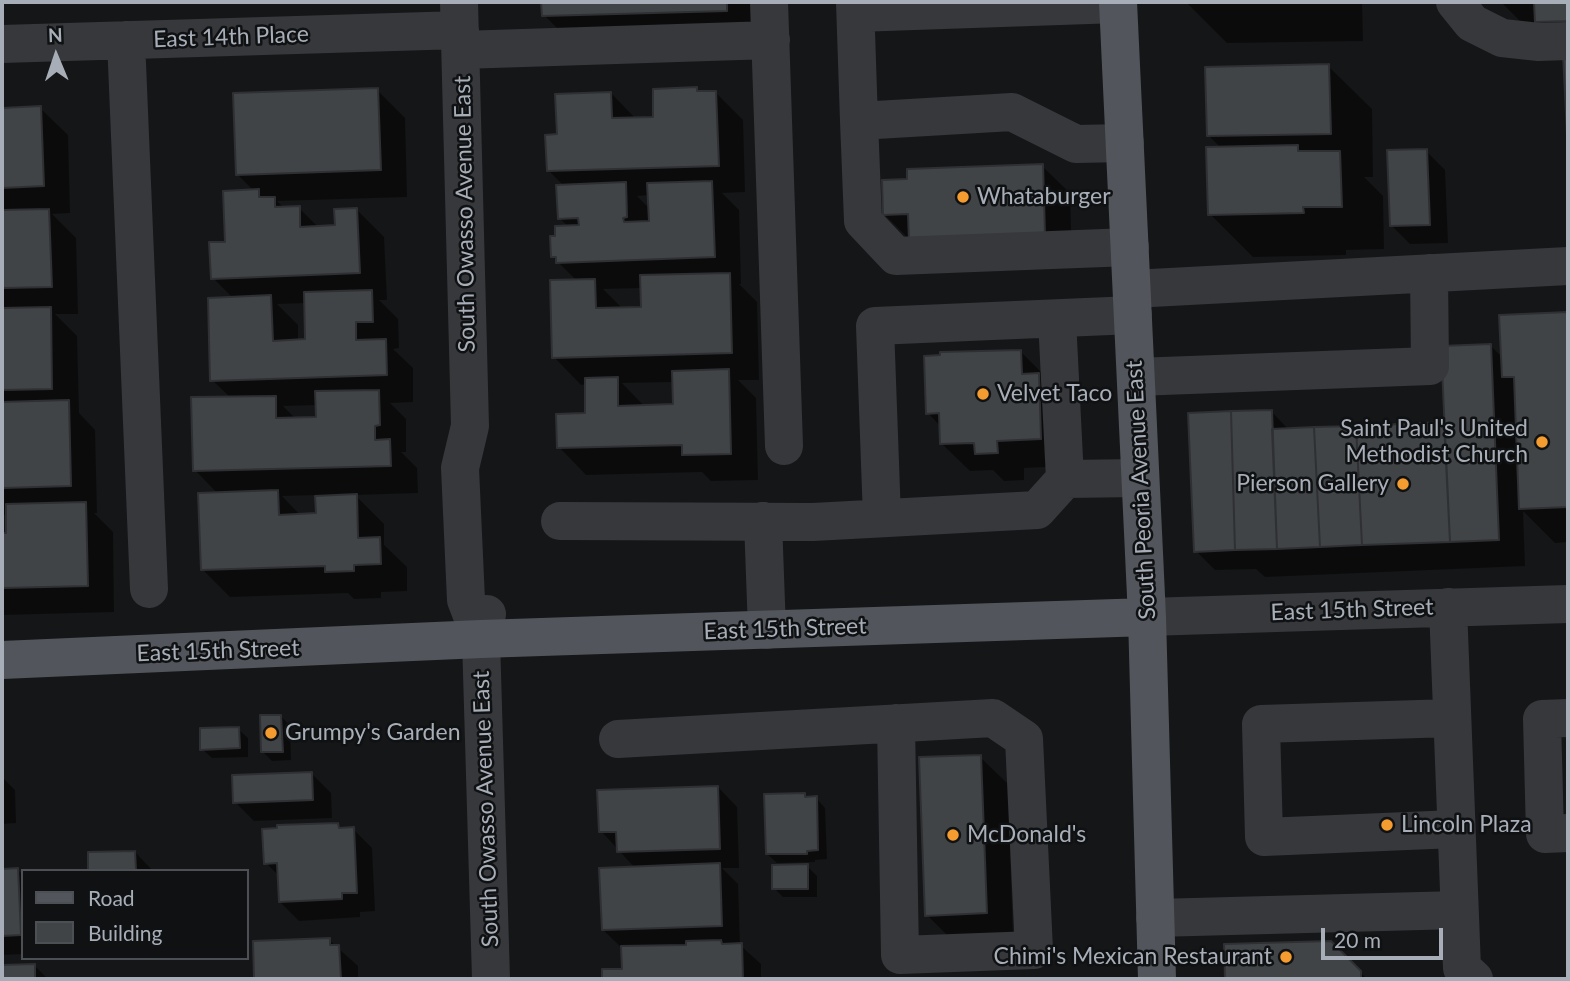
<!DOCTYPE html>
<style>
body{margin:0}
#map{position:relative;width:1570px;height:981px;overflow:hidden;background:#151617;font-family:Lato,sans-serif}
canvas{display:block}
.frame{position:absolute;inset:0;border:4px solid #a7aeb8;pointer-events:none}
.legend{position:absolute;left:21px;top:869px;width:228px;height:91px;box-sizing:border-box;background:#101112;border:2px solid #4c5054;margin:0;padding:9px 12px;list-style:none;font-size:21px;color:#a7aeb8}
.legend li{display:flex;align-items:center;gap:14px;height:35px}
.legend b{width:35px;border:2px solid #4c5054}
.north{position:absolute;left:21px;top:21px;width:70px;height:70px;-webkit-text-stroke:5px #101112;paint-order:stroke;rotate:358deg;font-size:19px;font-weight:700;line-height:28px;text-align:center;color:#a7aeb8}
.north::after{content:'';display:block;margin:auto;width:24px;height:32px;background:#a7aeb8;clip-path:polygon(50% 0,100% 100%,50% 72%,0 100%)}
.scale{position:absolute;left:1321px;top:928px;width:122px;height:32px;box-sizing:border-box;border:4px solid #a7aeb8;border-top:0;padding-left:9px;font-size:21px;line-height:24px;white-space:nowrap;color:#a7aeb8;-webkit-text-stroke:5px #101112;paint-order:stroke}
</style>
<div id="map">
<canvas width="1570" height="981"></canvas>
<div class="frame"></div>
<ul class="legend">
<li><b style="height:9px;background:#52555b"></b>Road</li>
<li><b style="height:19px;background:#414447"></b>Building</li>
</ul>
<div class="north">N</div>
<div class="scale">20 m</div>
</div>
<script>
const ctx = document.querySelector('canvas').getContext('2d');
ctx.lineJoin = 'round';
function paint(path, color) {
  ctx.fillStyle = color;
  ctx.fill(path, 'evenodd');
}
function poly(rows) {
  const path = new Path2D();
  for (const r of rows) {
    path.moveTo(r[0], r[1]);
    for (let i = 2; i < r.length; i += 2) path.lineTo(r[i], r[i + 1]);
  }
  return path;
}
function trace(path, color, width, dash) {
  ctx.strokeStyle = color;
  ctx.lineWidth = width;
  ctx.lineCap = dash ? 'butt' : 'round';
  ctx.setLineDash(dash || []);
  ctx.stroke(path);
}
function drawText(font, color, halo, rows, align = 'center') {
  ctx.font = font + ' Lato,sans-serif';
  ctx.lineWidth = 5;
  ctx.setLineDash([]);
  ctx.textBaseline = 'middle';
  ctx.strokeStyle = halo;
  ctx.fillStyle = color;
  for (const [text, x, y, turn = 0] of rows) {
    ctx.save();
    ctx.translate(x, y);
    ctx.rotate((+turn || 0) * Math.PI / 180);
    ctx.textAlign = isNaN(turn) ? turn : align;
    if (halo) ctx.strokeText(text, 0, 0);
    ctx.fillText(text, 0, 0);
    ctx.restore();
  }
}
paint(poly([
 [543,2,753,2,754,38,571,42,544,15],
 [1186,2,1362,2,1363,41,1227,43],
 [1501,2,1568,2,1568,53,1530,31],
 [1328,66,1372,109,1373,177,1364,177,1383,196,1384,249,1346,250,1346,255,1253,257,1210,214,1222,149,1209,136],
 [696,89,700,93,715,92,743,120,745,192,722,193,739,210,741,284,739,284,757,302,759,380,738,380,756,398,758,480,711,481,702,472,586,475,559,447,587,414,586,384,581,385,554,357,577,281,553,257,557,238,569,227,559,218,564,186,548,170,559,136,611,93,636,119,655,118],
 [650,195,650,209,637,196],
 [642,288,643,309,623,309,603,289],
 [674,382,674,406,645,407,622,383],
 [377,90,405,118,407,197,277,201,284,208,299,208,319,228,337,227,357,210,384,237,387,300,379,300,398,319,399,348,393,349,413,368,413,402,390,403,406,419,406,452,401,452,417,468,418,493,355,495,384,524,384,545,407,567,407,591,381,592,381,598,354,599,348,593,230,597,202,569,218,494,195,470,231,398,212,380,233,298,213,278,227,243,254,191,237,174],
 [306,303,307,341,298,341,298,325,277,304],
 [317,405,318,418,296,419,283,406],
 [317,495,318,515,301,516,282,496],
 [40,108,68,135,70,213,52,214,76,238,78,314,55,314,77,336,79,413,95,430,97,513,94,513,113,532,114,612,2,615,2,535,8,535,8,515,2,515,2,110],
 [1426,151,1445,170,1448,243,1410,244,1391,225],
 [1042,166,1070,193,1072,263,912,242,885,215,909,180],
 [1568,314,1568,542,1555,543,1523,511,1525,566,1265,577,1256,569,1215,570,1196,551,1271,411,1289,430,1446,424,1491,346,1503,358,1501,316],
 [1020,351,1048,379,1068,466,1024,468,1024,480,1004,481,993,470,970,471,942,444,941,427,928,413],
 [281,716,290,726,291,760,272,761,263,752],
 [238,729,248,738,248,757,212,758,202,749],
 [980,757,1008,784,1013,940,954,942,927,915],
 [312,774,331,793,332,818,254,821,235,802],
 [2,777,15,790,16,823,2,824],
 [718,787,737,807,739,868,722,868,738,884,740,945,761,964,761,979,604,979,604,971,624,970,623,949,603,930,635,868,601,831],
 [804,795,808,799,816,798,825,808,827,859,815,860,815,862,777,863,767,854],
 [338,824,343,830,353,829,372,848,375,911,360,912,360,917,299,921,280,902,279,876,266,863],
 [135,852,153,871,90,871],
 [807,866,817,876,817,897,783,897,774,888],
 [18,870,23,875,23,954,2,955,2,871],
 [329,940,358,966,358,979,259,979,256,977],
 [1330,942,1367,979,1227,979,1226,945],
 [34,965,48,979,2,979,2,966]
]), '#0007');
const building = poly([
 [541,2,727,2,727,11,542,16,541,2],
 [1534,2,1568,2,1568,21,1535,22,1534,2],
 [1563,54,1568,54,1568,135,1567,135,1563,54],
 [1329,64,1331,134,1207,136,1205,67,1329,64],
 [697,87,697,91,716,91,719,166,547,171,545,135,557,134,555,94,611,92,612,118,653,117,653,89,697,87],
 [378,88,381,170,236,175,233,93,378,88],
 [41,106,44,186,2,188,2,108,41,106],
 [1298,145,1298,151,1340,151,1342,207,1303,207,1304,213,1208,215,1206,147,1298,145],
 [1427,149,1430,225,1390,226,1387,150,1427,149],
 [1043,164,1045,236,909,241,908,214,883,215,882,180,907,179,907,169,1043,164],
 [712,181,715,257,556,263,556,257,551,257,550,236,555,236,555,226,579,225,578,218,558,219,556,185,626,182,627,217,623,218,624,222,649,221,647,183,712,181],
 [259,189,259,197,275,197,275,207,300,206,300,227,335,225,334,209,357,208,360,273,211,279,209,242,225,242,223,191,259,189],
 [49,209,52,287,2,288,2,210,49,209],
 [730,273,732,353,552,358,550,280,595,279,596,308,641,307,640,275,730,273],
 [372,290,373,322,356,322,356,340,386,339,387,375,210,381,208,298,271,295,273,341,305,339,304,292,372,290],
 [51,307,52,389,2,390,2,308,51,307],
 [1568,312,1568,507,1519,509,1514,377,1502,377,1499,315,1568,312],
 [1491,344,1499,540,1450,542,1441,346,1491,344],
 [1021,350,1022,374,1039,373,1041,439,997,441,998,453,975,454,974,443,940,444,939,413,926,414,924,356,940,355,940,352,1021,350],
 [729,369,731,454,682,455,682,445,557,448,556,414,585,413,585,378,618,377,618,406,673,404,672,371,729,369],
 [379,390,380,425,375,426,375,440,390,439,391,466,193,471,191,397,276,396,276,418,316,417,315,391,379,390],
 [69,400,71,486,2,488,2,402,69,400],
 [1272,410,1277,549,1235,550,1231,411,1272,410],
 [1231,411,1235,550,1194,552,1188,413,1231,411],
 [1444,422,1450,542,1362,545,1356,426,1444,422],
 [1356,426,1362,545,1320,547,1314,427,1356,426],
 [1314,427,1320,547,1277,549,1272,429,1314,427],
 [278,490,279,515,316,513,315,496,357,494,358,538,380,537,381,564,354,565,354,571,325,572,325,566,201,570,198,493,278,490],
 [86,502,88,586,2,588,2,533,6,533,6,504,86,502],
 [260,715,281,715,283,752,261,752,260,715],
 [239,727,240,748,200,750,200,728,239,727],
 [981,755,987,913,925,916,919,757,981,755],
 [312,772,313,800,233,803,232,775,312,772],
 [718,786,720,849,617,852,616,832,599,832,597,790,718,786],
 [805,793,805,797,817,796,818,850,807,851,807,854,766,854,764,794,805,793],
 [338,823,339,828,354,827,357,893,342,893,342,899,279,902,277,863,264,864,262,829,277,828,277,825,338,823],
 [135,851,136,871,88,871,88,852,135,851],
 [720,863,722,926,602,930,599,868,720,863],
 [808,864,808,889,772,889,772,865,808,864],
 [18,868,21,935,2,936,2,869,18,868],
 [330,938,330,945,339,945,341,979,254,978,253,941,330,938],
 [721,940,722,944,742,943,743,979,602,979,602,969,622,969,621,946,686,945,686,941,721,940],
 [1331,941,1361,971,1361,979,1225,979,1224,944,1331,941],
 [35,964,35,979,2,979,2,965,35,964]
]);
paint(building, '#414447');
trace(building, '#2f3033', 2);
trace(poly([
 [459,2,470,426,460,468,466,600,481,639],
 [769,2,784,446],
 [855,2,859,121],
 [1455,2,1472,23,1502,38,1539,42,1568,41],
 [856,13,1118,4],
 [126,40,149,589],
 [2,44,460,30],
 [461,50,771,40],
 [1125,143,1076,144,1012,112,859,121,863,221,896,256,1130,247],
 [1132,289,1568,266],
 [1057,319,1065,479],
 [1136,377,1430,366,1429,273],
 [882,518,875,326,1133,315],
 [560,521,813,522,1037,510,1065,479,1140,478],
 [763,521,767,630],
 [1448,607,1462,968,1474,979],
 [487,614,481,639,491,979],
 [1147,617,1568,604],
 [1451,718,1261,724,1264,837,1455,829],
 [1568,718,1542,719,1545,834,1568,833],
 [618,739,993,718,1024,739,1034,950,900,955,896,723],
 [1155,918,1459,910]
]), '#36383c', 38);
trace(poly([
 [1118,2,1147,617,1157,979],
 [2,660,481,639,1147,617]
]), '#52555b', 38);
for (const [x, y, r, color] of [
 [963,197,7,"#f59c30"],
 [983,394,7,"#f59c30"],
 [1542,442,7,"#f59c30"],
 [1403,484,7,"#f59c30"],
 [271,733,7,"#f59c30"],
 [1387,825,7,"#f59c30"],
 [953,835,7,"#f59c30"],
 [1286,957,7,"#f59c30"]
]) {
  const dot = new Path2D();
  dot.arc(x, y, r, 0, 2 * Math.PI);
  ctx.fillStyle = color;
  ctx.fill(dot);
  trace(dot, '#101112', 2.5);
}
drawText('23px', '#a7aeb8', '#101112', [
 ["East 14th Place",231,37,-2],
 ["South Owasso Avenue East",465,214,-91],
 ["South Peoria Avenue East",1141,490,-93],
 ["East 15th Street",1352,610,-2],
 ["East 15th Street",785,629,-2],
 ["East 15th Street",218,651,-2],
 ["South Owasso Avenue East",486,809,-92]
]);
drawText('23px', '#a7aeb8', '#101112', [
 ["Whataburger",977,197],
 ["Velvet Taco",997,394],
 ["Saint Paul's United",1528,429,"right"],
 ["Methodist Church",1528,455,"right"],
 ["Pierson Gallery",1389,484,"right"],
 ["Grumpy's Garden",285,733],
 ["Lincoln Plaza",1401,825],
 ["McDonald's",967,835],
 ["Chimi's Mexican Restaurant",1272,957,"right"]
], 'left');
</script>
